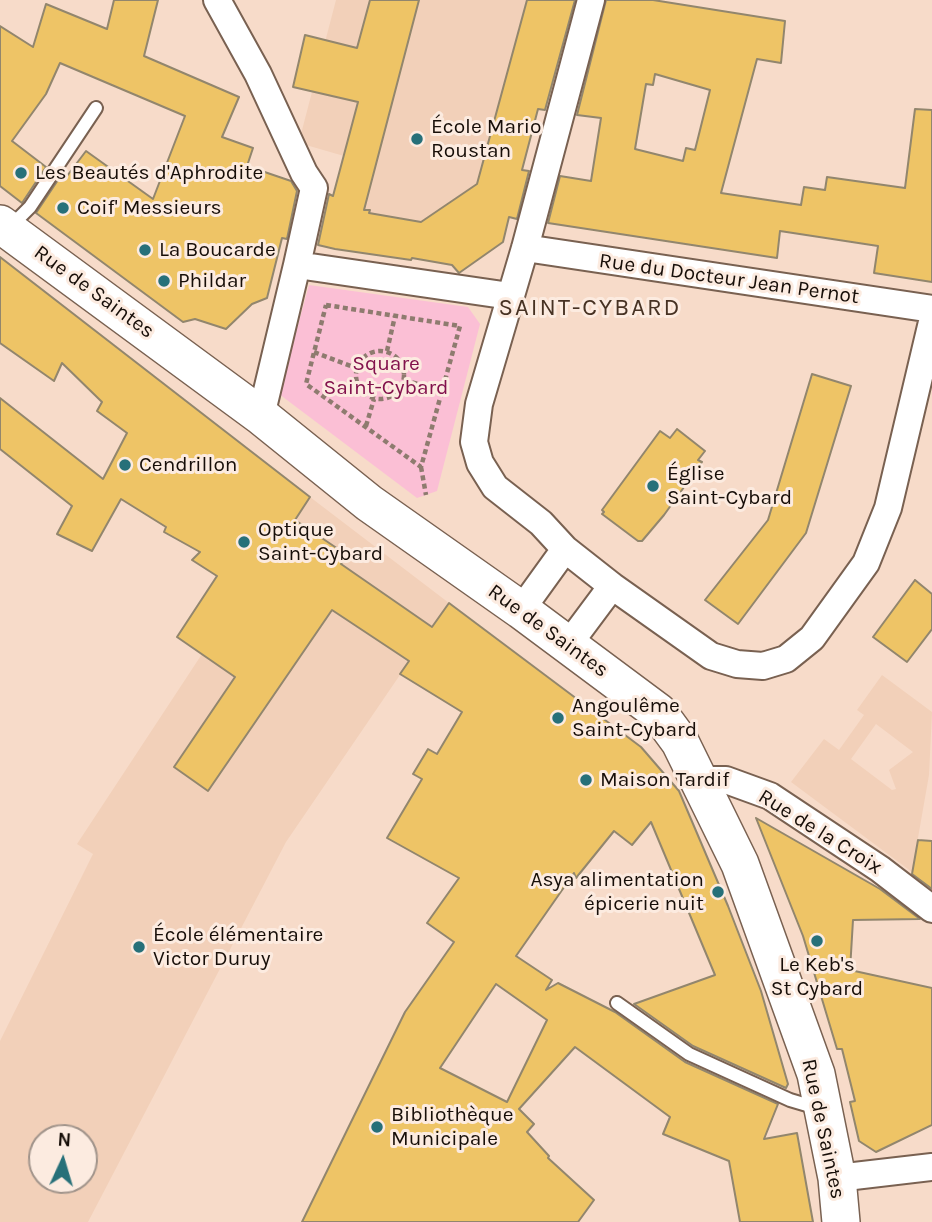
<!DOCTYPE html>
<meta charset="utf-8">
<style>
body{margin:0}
#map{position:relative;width:932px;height:1222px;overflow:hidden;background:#f7dbc9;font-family:Karla,sans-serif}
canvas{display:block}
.north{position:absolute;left:28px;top:1124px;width:70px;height:70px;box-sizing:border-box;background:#fcebe0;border:2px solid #a0938a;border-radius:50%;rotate:4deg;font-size:19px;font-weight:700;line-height:28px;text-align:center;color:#170e08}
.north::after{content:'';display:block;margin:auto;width:24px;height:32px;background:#277079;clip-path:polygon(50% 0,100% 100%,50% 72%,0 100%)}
</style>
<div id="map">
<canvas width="932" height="1222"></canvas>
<div class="north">N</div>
</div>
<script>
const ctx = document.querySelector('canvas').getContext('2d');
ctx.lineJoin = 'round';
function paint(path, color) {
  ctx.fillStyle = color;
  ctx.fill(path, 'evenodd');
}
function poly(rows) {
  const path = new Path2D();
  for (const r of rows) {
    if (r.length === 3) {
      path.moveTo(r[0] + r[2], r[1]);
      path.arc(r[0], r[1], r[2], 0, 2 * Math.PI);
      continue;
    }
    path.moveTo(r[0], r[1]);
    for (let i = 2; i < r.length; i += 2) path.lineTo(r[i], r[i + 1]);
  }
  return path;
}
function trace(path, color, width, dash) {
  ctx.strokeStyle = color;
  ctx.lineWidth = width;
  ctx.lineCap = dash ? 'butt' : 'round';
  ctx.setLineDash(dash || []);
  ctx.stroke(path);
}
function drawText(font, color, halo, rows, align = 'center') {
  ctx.font = font + ' Karla,sans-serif';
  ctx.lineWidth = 6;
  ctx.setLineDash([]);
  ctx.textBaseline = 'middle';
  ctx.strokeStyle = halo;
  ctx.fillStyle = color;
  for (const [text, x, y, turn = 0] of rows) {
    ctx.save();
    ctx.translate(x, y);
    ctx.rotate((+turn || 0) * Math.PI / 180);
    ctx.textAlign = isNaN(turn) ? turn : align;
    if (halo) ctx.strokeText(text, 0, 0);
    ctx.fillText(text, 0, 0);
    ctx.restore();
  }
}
paint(poly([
 [336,0,566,0,501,225,505,233,503,242,463,270,454,268,448,260,443,264,412,258,411,260,335,249,321,245,344,156,306,145,301,134],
 [310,497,449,603,286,842,88,1222,0,1222,0,1041,93,854,77,844,202,654],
 [42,1138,84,1138,84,1180,42,1180],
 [882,675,932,712,929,775,912,872,791,782,824,739,839,750,864,715,857,710],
 [876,724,913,752,889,770,896,789,892,790,851,759]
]), '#f2d0b9');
paint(poly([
 [309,285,468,307,480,324,437,491,417,498,279,394]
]), '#fbbfd5');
const building = poly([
 [114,0,158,0,144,56,239,97,222,137,253,148,247,166,291,181,297,191,287,239,282,238,267,298,252,304,226,329,195,319,183,322,36,213,60,177,64,180,86,151,153,199,185,116,60,63,46,94,12,141,46,167,22,203,0,186,0,26,33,47,46,4,107,29,114,0],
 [370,0,419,0,364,210,370,210,369,213,421,222,477,184,527,0,575,0,545,110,538,109,522,170,529,171,517,219,509,217,503,242,459,273,452,265,412,258,411,260,335,249,318,245,329,194,333,196,358,102,293,87,305,35,357,48,370,0],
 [606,0,653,0,785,21,781,63,757,59,721,193,801,205,804,187,825,190,827,177,905,188,915,109,932,110,932,282,874,273,878,246,780,231,777,258,548,223,560,176,591,181,601,118,577,115,606,0],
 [655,74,710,90,695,150,686,148,683,161,635,149,646,84,653,85,655,74],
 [0,257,310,497,295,520,347,555,341,564,432,627,449,603,641,747,679,791,728,906,761,991,788,1084,786,1088,693,1046,634,1004,715,975,651,822,632,845,614,831,576,878,574,873,516,956,552,980,546,990,558,983,615,1012,685,1062,778,1104,764,1139,797,1133,813,1222,740,1222,729,1161,663,1134,670,1117,575,1047,519,1109,534,1124,527,1132,549,1156,548,1158,594,1200,578,1222,302,1222,405,1012,454,942,427,923,459,878,387,838,422,779,413,774,428,749,437,754,462,712,400,674,409,661,332,610,208,791,174,767,235,677,177,637,217,576,192,560,200,552,164,532,166,527,121,499,92,551,57,534,72,506,0,449,0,398,103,479,127,433,97,411,102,402,62,363,54,381,0,343,0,257],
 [496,984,547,1020,507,1102,440,1068,496,984],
 [812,374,851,386,806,533,738,624,705,600,768,520,812,374],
 [677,429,705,451,698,460,702,462,664,515,642,541,638,541,602,514,604,512,602,510,660,431,670,438,677,429],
 [915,580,932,594,932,629,907,662,873,637,915,580],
 [756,818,880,889,920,919,853,920,850,970,932,988,932,1125,876,1152,859,1141,850,1102,855,1101,842,1049,837,1049,803,936,756,818],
 [918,840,932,841,932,889,912,874,918,840]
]);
paint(building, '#eec466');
trace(building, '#92866d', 2);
const lane = poly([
 [10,227,30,207,96,108],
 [617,1003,689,1054,790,1100,817,1108]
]);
const street = poly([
 [217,0,258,74,304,173,314,188,297,265],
 [591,0,525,248,479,404,474,442,480,463,495,487,541,523,565,549,612,586,711,656,737,664,763,666,786,659,812,638,866,563,888,508,932,322],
 [525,248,932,309],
 [261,416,297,265,510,296],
 [521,610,565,549],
 [568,645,612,586],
 [698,780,726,780,770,796,880,869,932,909],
 [837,1178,932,1167]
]);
const secondary = poly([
 [0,224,261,416,369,503,521,610,658,712,680,742,740,864,816,1074,837,1178,841,1222]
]);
trace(lane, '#796151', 16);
trace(street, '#796151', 30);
trace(secondary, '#796151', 40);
trace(poly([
 [326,305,460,326,421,467,306,384,326,305],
 [380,375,24],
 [387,351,395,316],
 [314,352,356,368],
 [404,380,443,391],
 [366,426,374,399],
 [421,467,426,495]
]), '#8e7b6f', 4.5, [5, 3.5]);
trace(lane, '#fff', 12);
trace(street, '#fff', 26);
trace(secondary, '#fff', 37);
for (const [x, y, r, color] of [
 [417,139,7,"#277079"],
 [21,173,7,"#277079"],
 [63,208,7,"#277079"],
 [145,250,7,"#277079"],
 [164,281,7,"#277079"],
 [125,465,7,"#277079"],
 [653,486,7,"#277079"],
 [244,542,7,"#277079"],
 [558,718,7,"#277079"],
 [586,780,7,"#277079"],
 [718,892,7,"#277079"],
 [817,941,7,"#277079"],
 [139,947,7,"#277079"],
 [377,1127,7,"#277079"]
]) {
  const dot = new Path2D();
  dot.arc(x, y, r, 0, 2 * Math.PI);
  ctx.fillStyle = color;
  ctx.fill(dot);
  trace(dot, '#fcebe0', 2.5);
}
drawText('21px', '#170e08', '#fcebe0', [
 ["École Mario",431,127],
 ["Roustan",431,151],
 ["Les Beautés d'Aphrodite",35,173],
 ["Coif' Messieurs",77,208],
 ["La Boucarde",159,250],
 ["Phildar",178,281],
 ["Cendrillon",139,465],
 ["Église",667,474],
 ["Saint-Cybard",667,498],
 ["Optique",258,530],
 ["Saint-Cybard",258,554],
 ["Angoulême",572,706],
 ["Saint-Cybard",572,730],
 ["Maison Tardif",600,780],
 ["Asya alimentation",704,880,"right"],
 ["épicerie nuit",704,904,"right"],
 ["École élémentaire",153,935],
 ["Victor Duruy",153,959],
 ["Le Keb's",817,965,"center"],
 ["St Cybard",817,989,"center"],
 ["Bibliothèque",391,1115],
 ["Municipale",391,1139]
], 'left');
drawText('21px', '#170e08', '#fcebe0', [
 ["Rue du Docteur Jean Pernot",729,279,8],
 ["Rue de Saintes",94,292,36],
 ["Rue de Saintes",548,631,36],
 ["Rue de la Croix",820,832,32],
 ["Rue de Saintes",823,1129,78]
]);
drawText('21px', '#82114c', '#fcebe0', [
 ["Square",386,364],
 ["Saint-Cybard",386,388]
]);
ctx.letterSpacing = '2px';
drawText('24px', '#473223', '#fcebe0', [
 ["SAINT-CYBARD",590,308]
]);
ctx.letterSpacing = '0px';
</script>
